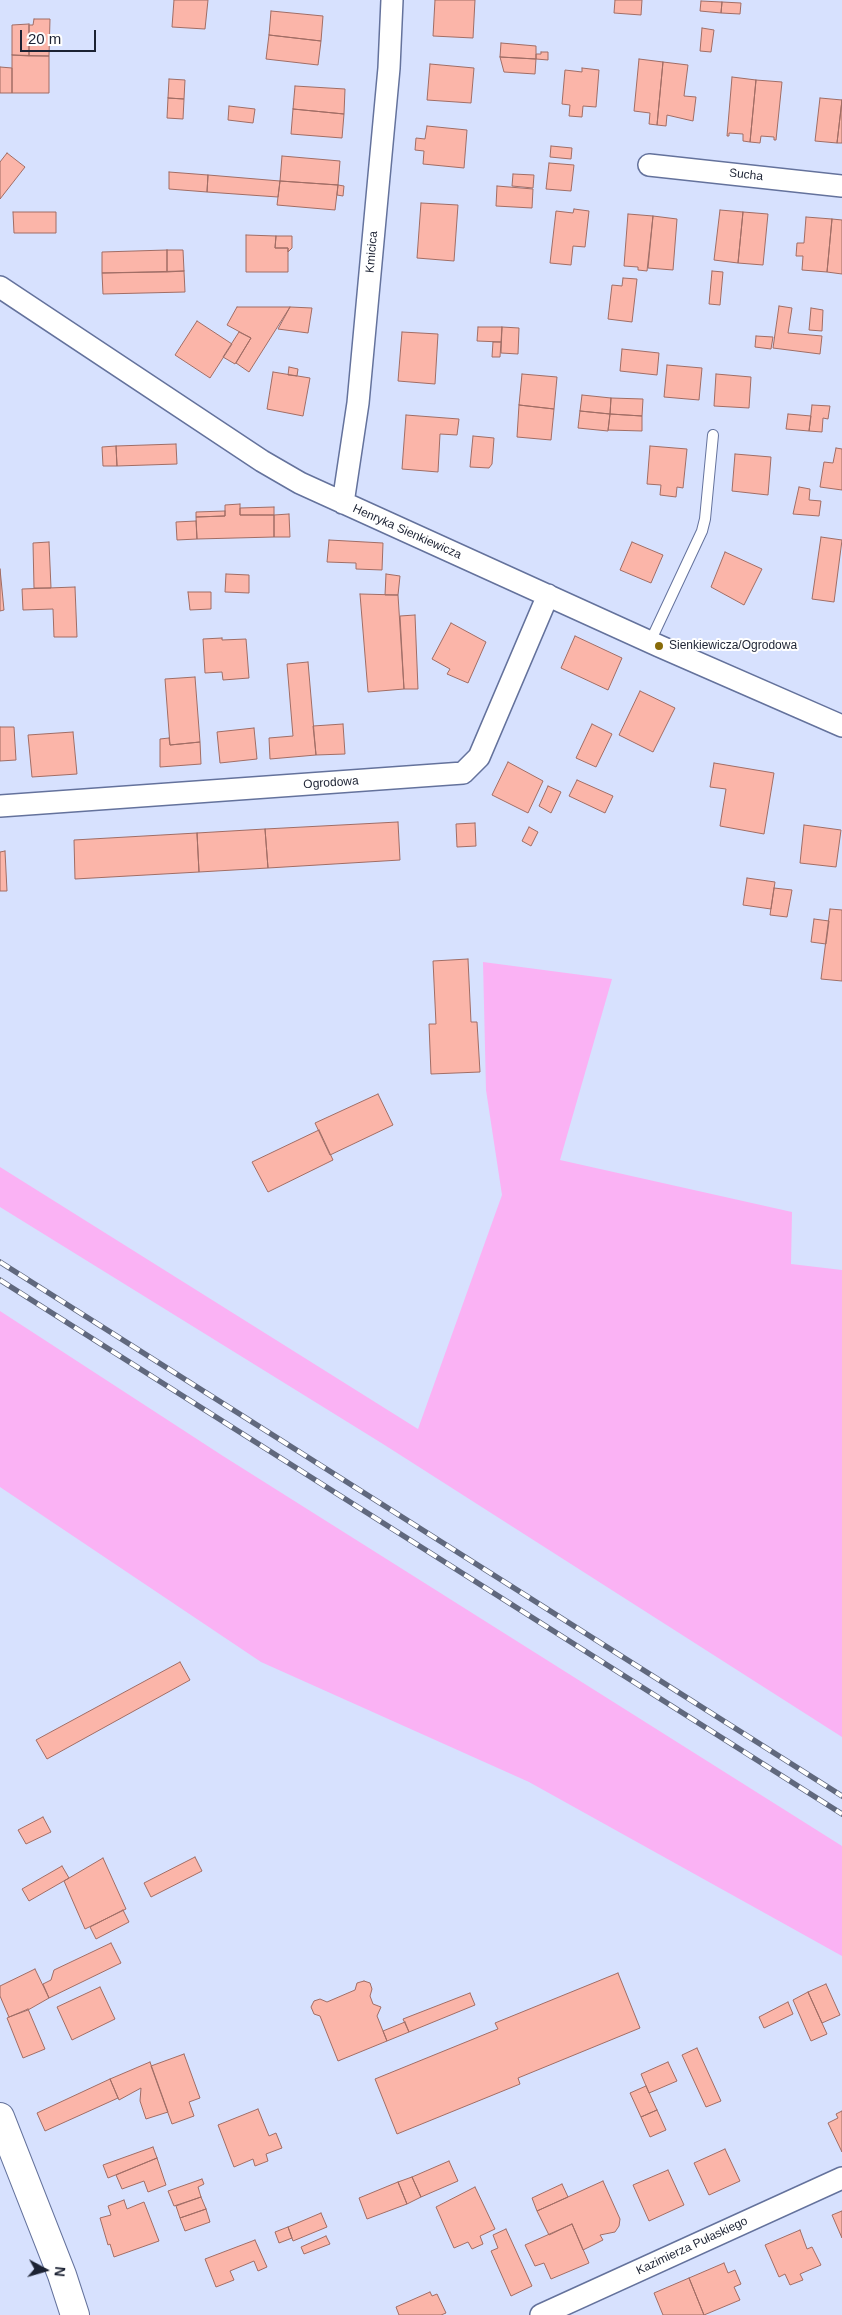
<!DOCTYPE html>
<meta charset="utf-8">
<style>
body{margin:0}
#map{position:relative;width:842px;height:2315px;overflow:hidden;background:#d7e1fe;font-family:Helvetica,sans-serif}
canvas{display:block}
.north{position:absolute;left:20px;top:2245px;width:50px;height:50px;-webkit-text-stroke:4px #fff;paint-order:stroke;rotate:96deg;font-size:14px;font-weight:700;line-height:20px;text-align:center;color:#1c2233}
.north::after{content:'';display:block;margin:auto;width:18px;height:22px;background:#1c2233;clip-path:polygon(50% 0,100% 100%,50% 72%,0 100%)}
.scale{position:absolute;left:20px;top:30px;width:76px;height:22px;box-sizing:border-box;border:2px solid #1c2233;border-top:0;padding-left:6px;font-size:15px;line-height:18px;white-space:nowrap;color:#1c2233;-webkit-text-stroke:4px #fff;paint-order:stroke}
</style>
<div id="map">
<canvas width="842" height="2315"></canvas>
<div class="north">N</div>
<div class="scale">20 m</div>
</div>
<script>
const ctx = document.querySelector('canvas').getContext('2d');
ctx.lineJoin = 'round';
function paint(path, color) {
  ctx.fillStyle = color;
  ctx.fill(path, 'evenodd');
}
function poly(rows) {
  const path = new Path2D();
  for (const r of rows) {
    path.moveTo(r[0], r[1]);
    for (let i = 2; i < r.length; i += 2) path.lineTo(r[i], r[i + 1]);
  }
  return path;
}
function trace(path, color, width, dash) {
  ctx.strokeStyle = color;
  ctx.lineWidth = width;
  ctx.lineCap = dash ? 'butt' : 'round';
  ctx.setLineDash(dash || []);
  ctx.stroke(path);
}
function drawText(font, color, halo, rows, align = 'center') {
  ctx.font = font + ' Helvetica,sans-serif';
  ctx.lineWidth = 4;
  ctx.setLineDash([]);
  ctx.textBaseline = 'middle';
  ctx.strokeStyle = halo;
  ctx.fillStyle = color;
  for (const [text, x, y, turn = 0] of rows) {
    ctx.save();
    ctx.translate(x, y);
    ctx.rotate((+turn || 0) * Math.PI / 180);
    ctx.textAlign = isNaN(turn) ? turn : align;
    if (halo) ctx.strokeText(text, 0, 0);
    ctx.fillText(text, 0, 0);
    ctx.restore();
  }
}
paint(poly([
 [483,962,612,979,560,1160,792,1212,791,1264,842,1270,842,1737,383,1444,0,1207,0,1167,418,1429,502,1195,486,1090],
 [0,1311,223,1456,842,1846,842,1956,529,1782,261,1662,0,1487]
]), '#fab2f4');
const building = poly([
 [174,0,208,0,205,29,172,27,174,0],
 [435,0,475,0,473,38,433,36,435,0],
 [615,0,642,0,641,15,614,13,615,0],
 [701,1,722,2,721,13,700,11,701,1],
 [722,2,741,3,740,14,721,13,722,2],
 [271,11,323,16,321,41,269,35,271,11],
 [34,19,50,19,49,56,29,56,29,25,33,25,34,19],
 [29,24,29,56,12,55,12,25,29,24],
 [702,28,714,30,711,52,700,51,702,28],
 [269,35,321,41,318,65,266,59,269,35],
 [501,43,536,46,536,59,500,57,501,43],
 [541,52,548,52,548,60,536,59,536,54,541,54,541,52],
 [12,55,49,56,49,93,12,93,12,55],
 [500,57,536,59,535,74,504,72,500,57],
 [639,59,663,62,657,125,649,124,650,113,634,111,639,59],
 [663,62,688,65,684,96,696,97,693,121,667,115,666,126,657,125,663,62],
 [430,64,474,68,471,103,427,100,430,64],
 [0,67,12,68,12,93,0,93,0,67],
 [582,68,599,70,596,107,583,106,582,117,569,116,570,105,562,104,565,70,582,72,582,68],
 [732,77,756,80,750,142,743,141,743,134,729,133,729,136,727,136,732,77],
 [169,79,185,80,184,99,168,98,169,79],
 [756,80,782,82,776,140,774,140,774,137,761,136,760,143,750,142,756,80],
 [295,86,345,89,344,114,293,109,295,86],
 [168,98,184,99,183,119,167,118,168,98],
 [820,98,842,100,837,143,815,141,820,98],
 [842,100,842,143,837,143,842,100],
 [229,106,255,109,253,123,228,120,229,106],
 [293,109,344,114,342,138,291,134,293,109],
 [427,126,467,130,464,168,423,164,424,151,415,150,416,138,425,139,427,126],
 [551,146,572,148,571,159,550,157,551,146],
 [7,153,25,167,0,199,0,162,7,153],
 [282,156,340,161,338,185,280,181,282,156],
 [549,163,574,165,571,191,546,189,549,163],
 [169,172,208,175,207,192,169,189,169,172],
 [513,174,534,175,533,188,512,186,513,174],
 [208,175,280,181,278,197,207,192,208,175],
 [280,181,338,185,335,210,277,205,280,181],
 [338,185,344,186,343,196,337,195,338,185],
 [497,186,533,189,532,208,496,206,497,186],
 [421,203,458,205,454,261,417,258,421,203],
 [574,209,589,211,585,247,573,246,571,265,550,263,556,211,573,213,574,209],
 [720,210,743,212,738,263,714,260,720,210],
 [13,212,56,212,56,233,14,233,13,212],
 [743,212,768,214,763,265,738,263,743,212],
 [628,214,653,216,647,271,638,270,638,267,624,266,628,214],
 [653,216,677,219,673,270,648,268,653,216],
 [806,217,832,219,827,272,802,270,803,256,796,256,797,243,804,243,806,217],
 [832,219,842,220,842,274,827,272,832,219],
 [246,235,276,236,275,248,288,248,288,272,246,272,246,235],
 [276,236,292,236,292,248,288,252,288,248,275,248,276,236],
 [167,250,167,272,102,273,102,252,167,250],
 [167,250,183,250,184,271,167,272,167,250],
 [184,271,185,292,103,294,102,273,184,271],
 [712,271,723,272,720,305,709,304,712,271],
 [623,278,637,279,632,322,608,319,612,285,622,286,623,278],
 [779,306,792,308,788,333,822,336,820,354,773,348,779,306],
 [237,307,290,307,249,372,236,363,251,338,227,325,237,307],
 [290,307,312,308,308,333,278,329,290,307],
 [811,308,823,310,822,331,809,330,811,308],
 [197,321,232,344,210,378,175,355,197,321],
 [478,327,502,327,501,342,477,341,478,327],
 [502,327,519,328,518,354,501,353,502,327],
 [239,332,251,338,235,364,223,357,239,332],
 [402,332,438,334,435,384,398,381,402,332],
 [756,336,773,337,771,349,755,347,756,336],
 [493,342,501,342,500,357,492,357,493,342],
 [622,349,659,353,657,375,620,371,622,349],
 [667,365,702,368,699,400,664,397,667,365],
 [289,367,298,369,297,376,288,375,289,367],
 [273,372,310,378,303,416,267,409,273,372],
 [522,374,557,377,554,409,519,405,522,374],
 [716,374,751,377,749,408,714,406,716,374],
 [582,395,611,398,610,414,580,411,582,395],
 [611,398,643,399,642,416,610,414,611,398],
 [519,405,554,409,551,440,517,437,519,405],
 [812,405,830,406,828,419,823,418,822,432,809,431,812,405],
 [580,411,610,414,608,431,578,428,580,411],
 [610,414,642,416,642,431,608,430,610,414],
 [788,414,811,416,809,431,786,429,788,414],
 [406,415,459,419,457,435,440,434,438,472,402,469,406,415],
 [473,436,494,438,492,464,489,468,470,467,473,436],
 [176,444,177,464,117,466,116,446,176,444],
 [116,446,117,466,103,466,102,447,116,446],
 [650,446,687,449,683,488,677,487,676,497,660,495,661,485,647,484,650,446],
 [836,448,842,449,842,490,820,487,824,462,833,463,836,448],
 [735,454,771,457,768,495,732,491,735,454],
 [799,487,810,489,809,500,821,501,819,516,793,514,799,487],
 [240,504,240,515,274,515,274,537,197,539,196,517,225,516,225,505,240,504],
 [274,507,274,515,240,515,240,508,274,507],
 [225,511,225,516,196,517,196,512,225,511],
 [289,514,290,537,274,537,274,515,289,514],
 [196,521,197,539,177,540,176,522,196,521],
 [821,537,842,540,834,602,812,599,821,537],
 [329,540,383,543,382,570,356,569,356,563,327,562,329,540],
 [49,542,51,588,34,588,33,543,49,542],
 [632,542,663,555,651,583,620,570,632,542],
 [725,552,762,569,744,605,711,587,725,552],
 [0,569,4,610,0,611,0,569],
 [226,574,249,575,249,593,225,592,226,574],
 [386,574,400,576,398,595,385,595,386,574],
 [75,587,77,637,54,637,53,609,23,610,22,589,75,587],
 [188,592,211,592,211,609,190,610,188,592],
 [360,594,398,595,404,689,368,692,360,594],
 [415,615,418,689,404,689,400,616,415,615],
 [451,623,486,642,468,683,447,674,450,669,432,659,451,623],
 [575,636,622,658,608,690,561,668,575,636],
 [222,638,222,640,246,639,249,678,223,680,222,672,205,673,203,639,222,638],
 [308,662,316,755,270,759,269,738,293,736,287,664,308,662],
 [195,677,200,742,170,745,165,679,195,677],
 [640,691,675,708,653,752,619,735,640,691],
 [343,724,345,754,316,755,313,726,343,724],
 [592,724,612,734,596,767,576,758,592,724],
 [0,727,14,727,16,760,0,761,0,727],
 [254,728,257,759,220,763,217,732,254,728],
 [73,732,77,774,32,777,28,735,73,732],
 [169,738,170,745,200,742,201,764,160,767,160,739,169,738],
 [508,762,543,781,528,813,492,795,508,762],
 [714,763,774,773,764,834,720,826,726,789,710,787,714,763],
 [577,780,613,796,605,813,569,796,577,780],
 [548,786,561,792,551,813,539,806,548,786],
 [398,822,400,860,268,868,265,829,398,822],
 [475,823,476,846,457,847,456,824,475,823],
 [804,825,841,830,836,867,800,863,804,825],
 [529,827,538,832,531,846,522,841,529,827],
 [265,829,268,868,199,872,197,833,265,829],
 [197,833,199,872,75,879,74,840,197,833],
 [5,851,7,891,0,891,0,852,5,851],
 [747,878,775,882,771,909,743,905,747,878],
 [774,888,792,890,787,917,770,915,774,888],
 [830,909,842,910,842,981,821,979,830,909],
 [814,919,829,921,826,944,811,942,814,919],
 [468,959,471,1022,477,1022,480,1072,431,1074,429,1024,436,1024,433,961,468,959],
 [378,1094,393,1125,330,1155,315,1123,378,1094],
 [319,1130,333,1160,268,1192,252,1162,319,1130],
 [180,1662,190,1680,47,1759,36,1740,180,1662],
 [43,1817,51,1832,26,1844,18,1830,43,1817],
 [195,1857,202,1871,151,1897,144,1883,195,1857],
 [103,1858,126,1909,85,1929,64,1881,103,1858],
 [62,1866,69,1878,29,1901,22,1889,62,1866],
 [123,1910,129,1922,96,1939,90,1927,123,1910],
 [111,1943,121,1963,49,1998,43,1984,51,1980,54,1970,111,1943],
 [35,1969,49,1998,28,2010,9,2017,0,1996,0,1986,35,1969],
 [618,1973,640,2028,518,2078,520,2084,397,2134,375,2079,498,2029,495,2023,618,1973],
 [364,1981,370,1983,372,1989,370,1996,373,2004,381,2007,377,2016,387,2041,338,2061,320,2016,314,2014,311,2007,314,2001,320,1999,327,2002,355,1990,357,1983,364,1981],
 [826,1984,840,2015,822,2023,808,1992,826,1984],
 [100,1987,115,2019,72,2040,57,2007,100,1987],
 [808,1992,827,2034,811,2041,793,2000,808,1992],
 [470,1993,475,2005,409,2032,403,2019,470,1993],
 [788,2002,793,2014,764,2028,759,2017,788,2002],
 [28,2009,45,2049,23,2058,7,2018,28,2009],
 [405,2022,409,2032,387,2041,383,2031,405,2022],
 [697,2048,721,2101,706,2107,682,2055,697,2048],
 [184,2054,200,2098,189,2102,194,2116,172,2124,151,2066,184,2054],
 [150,2062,168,2112,146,2119,140,2101,141,2088,119,2100,110,2079,150,2062],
 [668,2062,677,2081,649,2093,641,2074,668,2062],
 [110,2079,118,2098,45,2131,37,2113,110,2079],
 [646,2086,657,2110,641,2117,630,2093,646,2086],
 [258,2109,269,2136,276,2133,282,2148,266,2154,268,2161,255,2166,253,2159,234,2167,218,2125,258,2109],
 [657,2110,666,2130,650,2137,641,2117,657,2110],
 [842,2111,842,2152,828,2123,838,2118,836,2114,842,2111],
 [153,2147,157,2158,108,2178,103,2165,153,2147],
 [725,2149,740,2181,709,2195,694,2163,725,2149],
 [157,2158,166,2185,148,2192,144,2181,122,2189,116,2175,157,2158],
 [449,2161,458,2181,421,2197,412,2177,449,2161],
 [668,2170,684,2205,649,2221,633,2185,668,2170],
 [412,2177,421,2197,407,2204,398,2182,412,2177],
 [202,2179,204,2184,198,2187,201,2197,174,2206,168,2191,202,2179],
 [603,2181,620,2219,619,2226,615,2232,600,2235,603,2240,583,2250,572,2224,549,2235,537,2211,603,2181],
 [398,2182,407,2204,367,2219,359,2198,398,2182],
 [562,2184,568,2197,537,2211,532,2198,562,2184],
 [475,2187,495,2229,480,2236,483,2244,472,2249,468,2242,454,2248,436,2207,475,2187],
 [201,2197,206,2209,180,2218,176,2206,201,2197],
 [124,2200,127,2209,144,2202,159,2241,114,2257,110,2244,108,2245,100,2218,111,2215,108,2206,124,2200],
 [206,2209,210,2222,185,2231,180,2218,206,2209],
 [842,2211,842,2238,832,2215,842,2211],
 [321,2213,327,2227,293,2241,288,2227,321,2213],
 [572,2224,589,2263,551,2279,544,2263,535,2266,525,2245,572,2224],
 [288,2227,292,2238,279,2243,275,2232,288,2227],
 [506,2229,532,2286,511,2296,491,2251,498,2248,493,2235,506,2229],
 [800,2230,807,2249,812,2247,821,2265,800,2274,803,2280,790,2285,785,2274,779,2277,765,2245,800,2230],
 [326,2236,330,2244,304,2254,301,2247,326,2236],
 [255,2240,267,2267,258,2271,254,2261,230,2271,234,2280,216,2287,205,2259,255,2240],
 [724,2263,728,2273,735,2270,741,2284,734,2287,740,2300,704,2315,689,2278,724,2263],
 [689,2278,704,2315,663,2315,654,2293,689,2278],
 [430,2292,432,2296,437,2294,446,2313,441,2315,399,2315,396,2307,430,2292]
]);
paint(building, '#fbb5a9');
trace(building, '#a16d65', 1);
const lane = poly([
 [650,642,702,531,705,519,713,435]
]);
const street = poly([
 [649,165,842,186],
 [0,287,262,461,300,483,659,646,842,726],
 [343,503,358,403,389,68,392,0],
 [0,806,463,773,479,757,548,595],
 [541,2315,842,2178]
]);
const secondary = poly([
 [0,2117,62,2275,75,2315]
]);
trace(lane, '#64729c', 12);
trace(street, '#64729c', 24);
trace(secondary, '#64729c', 30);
trace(lane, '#fff', 10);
trace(street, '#fff', 21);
trace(secondary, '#fff', 28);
const rail = poly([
 [0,1262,842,1796],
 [0,1280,842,1814]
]);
trace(rail, '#60687d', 5.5);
trace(rail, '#fff', 4, [11]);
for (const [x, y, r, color] of [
 [659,646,5,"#886b09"]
]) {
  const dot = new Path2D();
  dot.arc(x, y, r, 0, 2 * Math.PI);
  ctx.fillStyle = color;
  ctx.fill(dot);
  trace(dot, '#fff', 2);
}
drawText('12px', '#1c2233', '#fff', [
 ["Sucha",746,175,6],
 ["Kmicica",372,252,-85],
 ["Henryka Sienkiewicza",407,532,24],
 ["Ogrodowa",331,783,-4],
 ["Kazimierza Pułaskiego",692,2246,-25]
]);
drawText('12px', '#1c2233', '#fff', [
 ["Sienkiewicza/Ogrodowa",669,646]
], 'left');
</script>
